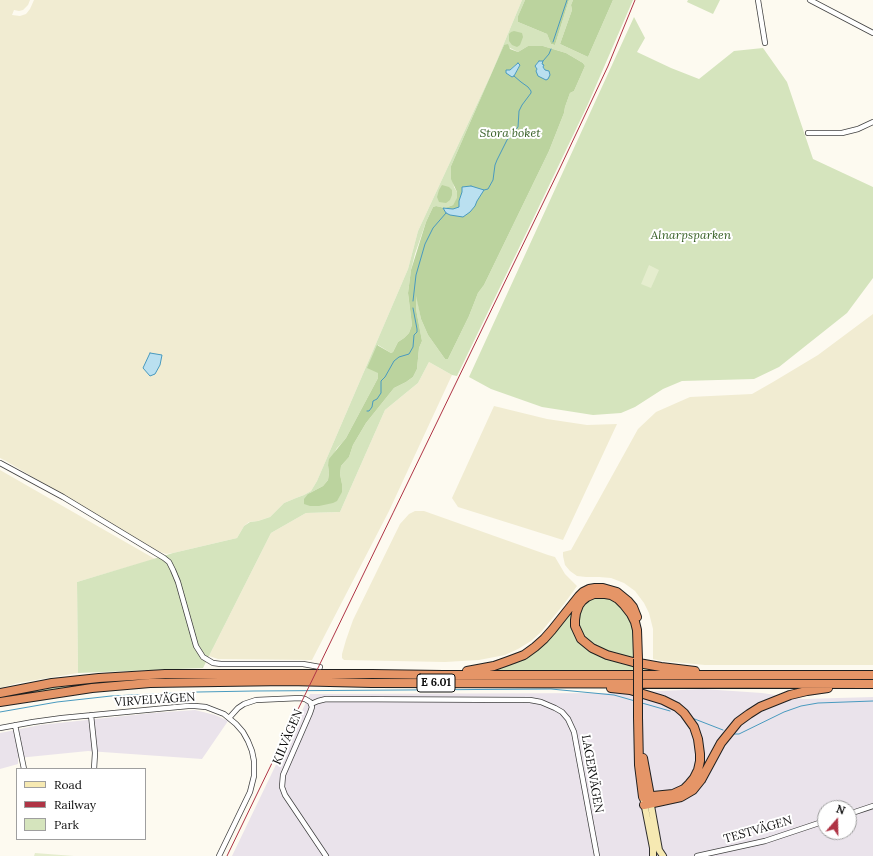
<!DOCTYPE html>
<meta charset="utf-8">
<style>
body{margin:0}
#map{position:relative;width:873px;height:856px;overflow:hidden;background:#fdfaf0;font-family:Lora,serif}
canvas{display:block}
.legend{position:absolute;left:16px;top:768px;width:130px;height:72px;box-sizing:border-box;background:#fff;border:1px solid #9f9f9f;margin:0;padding:5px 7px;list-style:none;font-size:12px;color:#0e0e0e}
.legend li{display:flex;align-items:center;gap:8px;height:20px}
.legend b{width:20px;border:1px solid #9f9f9f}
.north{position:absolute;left:817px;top:800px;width:40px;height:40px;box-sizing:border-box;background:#fff;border:1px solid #9f9f9f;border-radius:50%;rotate:20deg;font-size:11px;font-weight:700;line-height:16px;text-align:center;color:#0e0e0e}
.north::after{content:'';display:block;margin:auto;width:14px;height:18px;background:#af3445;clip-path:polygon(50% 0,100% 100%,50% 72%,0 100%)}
</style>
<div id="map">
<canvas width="873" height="856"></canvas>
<ul class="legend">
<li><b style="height:5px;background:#f6e9b2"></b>Road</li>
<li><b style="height:5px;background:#af3445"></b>Railway</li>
<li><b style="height:11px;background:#d5e4bd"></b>Park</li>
</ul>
<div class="north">N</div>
</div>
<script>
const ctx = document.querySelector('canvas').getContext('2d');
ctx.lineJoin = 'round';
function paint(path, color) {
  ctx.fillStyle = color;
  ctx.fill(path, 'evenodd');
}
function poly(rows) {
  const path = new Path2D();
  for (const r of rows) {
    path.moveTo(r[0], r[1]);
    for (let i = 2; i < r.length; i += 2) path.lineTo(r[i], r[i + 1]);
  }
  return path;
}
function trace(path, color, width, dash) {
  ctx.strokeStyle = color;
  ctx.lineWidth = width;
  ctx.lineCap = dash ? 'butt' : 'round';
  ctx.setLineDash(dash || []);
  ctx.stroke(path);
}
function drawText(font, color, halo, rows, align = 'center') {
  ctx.font = font + ' Lora,serif';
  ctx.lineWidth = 4;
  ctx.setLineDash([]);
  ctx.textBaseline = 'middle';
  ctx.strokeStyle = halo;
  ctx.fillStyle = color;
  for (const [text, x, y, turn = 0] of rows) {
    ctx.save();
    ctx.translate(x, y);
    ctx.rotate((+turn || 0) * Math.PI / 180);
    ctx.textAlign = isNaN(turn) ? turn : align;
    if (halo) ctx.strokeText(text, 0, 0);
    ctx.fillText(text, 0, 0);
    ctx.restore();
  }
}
paint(poly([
 [703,689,762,693,803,699,873,697,873,856,232,856,310,694,618,693],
 [825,808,849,808,849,832,825,832],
 [195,710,215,715,228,721,202,759,88,751,18,758,18,764,0,769,0,733,40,725,152,713]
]), '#eae3eb');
paint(poly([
 [0,0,30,0,28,5,23,10,19,11,14,10,12,15,20,16,26,14,30,9,34,0,522,0,492,72,418,231,408,269,317,481,311,491,304,495,296,498,284,503,270,517,258,521,249,522,244,526,237,538,173,553,166,554,158,551,147,546,6,461,0,458],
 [873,314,873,665,705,665,662,661,653,659,653,629,649,613,644,603,635,591,624,583,611,578,599,577,586,577,577,576,570,571,565,565,563,556,563,552,571,550,638,429,656,412,690,397,752,394,773,382,818,355],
 [429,362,452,375,389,511,312,660,218,659,209,656,271,533,306,513,340,512,385,410,418,383],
 [494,406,547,419,587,425,617,424,563,540,458,507,452,498],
 [0,470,155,559,77,582,78,673,18,683,0,688],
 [415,511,424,511,548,555,555,557,565,574,577,586,564,604,541,632,531,641,518,649,505,655,479,660,445,662,344,660,342,658,342,654,346,640,353,620,400,524,409,514]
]), '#f1ecd2');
paint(poly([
 [522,0,525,0,518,16,518,22,547,34,551,44,555,45,569,0,573,0,571,5,572,10,560,44,588,57,613,0,633,0,588,104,533,219,457,376,452,375,429,362,418,383,385,410,340,512,306,513,271,533,209,656,203,668,78,673,77,582,173,553,237,538,244,526,250,522,258,521,270,517,284,503,296,498,304,495,311,491,317,481,408,269,418,231,492,72],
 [504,45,518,52,528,46,543,46,566,53,583,63,585,66,574,91,570,93,565,107,564,113,549,151,484,285,478,293,469,316,448,359,445,359,428,335,421,319,416,293,416,309,422,341,419,348,417,369,413,377,406,382,394,388,366,423,353,445,349,457,341,466,340,474,342,484,308,494,323,486,328,480,329,473,328,465,337,448,342,443,346,438,378,378,378,345,391,353,393,352,398,342,404,338,409,333,412,325,408,293,411,270,415,254,426,222,433,207,436,206,445,208,453,205,458,198,457,192,454,187,451,166],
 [688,0,720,0,713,14,687,2],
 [634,17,645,38,637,52,671,68,699,79,734,51,763,48,787,82,813,159,873,187,873,278,847,313,779,367,754,379,682,381,663,389,635,407,621,413,593,415,542,407,491,389,469,377],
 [597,597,611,599,618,602,633,624,636,661,618,656,588,642,579,628,579,611,584,604,592,598],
 [574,604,572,614,584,645,653,670,491,670,523,658],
 [873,676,873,679,202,681,0,700,0,697,29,691,55,687,118,681,163,679]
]), '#d5e4bd');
paint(poly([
 [525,0,569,0,555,45,551,44,547,34,518,22,518,16],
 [573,0,613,0,588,57,560,44,572,10,571,5],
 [514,31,522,33,523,37,520,45,517,47,512,45,509,41,509,34,511,32],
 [508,44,510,49,518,52,528,46,543,46,566,53,583,63,585,66,574,91,570,93,565,107,564,113,549,151,484,285,478,293,469,316,448,359,445,359,428,335,421,319,416,296,416,309,422,341,419,348,417,369,413,377,406,382,394,388,366,423,353,445,349,457,341,466,340,474,342,484,342,492,337,501,333,503,319,506,310,506,304,504,304,499,308,494,323,486,328,480,329,473,328,465,329,459,346,438,378,378,378,373,367,368,377,345,391,353,393,352,398,342,404,338,409,333,412,325,408,293,411,270,426,222,433,207,436,206,445,208,453,205,457,198,457,192,451,179,451,166,504,45],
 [539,61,542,64,545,70,549,71,550,75,536,71,537,69,535,66],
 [518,63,520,65,514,76,506,70,510,70],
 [442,185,449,187,452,190,452,195,450,200,446,203,439,202,437,197,439,190]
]), '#bbd39e');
paint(poly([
 [649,265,659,270,651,288,641,284],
 [35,853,74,856,34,856]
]), '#e5edce');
const water = poly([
 [539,61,543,61,542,64,544,65,543,67,545,70,549,71,550,75,548,79,546,80,538,76,536,71,537,69,535,66,539,61],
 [518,63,520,65,514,76,512,77,506,73,506,70,510,70,518,63],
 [471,186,484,190,477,201,475,206,470,212,463,217,450,215,446,213,443,208,453,209,459,207,459,201,462,192,462,187,471,186],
 [150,353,162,355,160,365,155,374,150,376,143,368,150,353]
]);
paint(water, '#bae0f0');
trace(water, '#499abf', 1);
trace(poly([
 [553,42,567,0],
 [543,61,549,54,551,49],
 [484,190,488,189,493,180,495,165,497,160,507,140,518,127,519,111,522,105,531,93,531,91,528,87,521,82,514,76],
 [413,301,416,275,425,244,433,228,446,213],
 [367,411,369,411,372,407,373,401,377,399,381,393,381,381,385,377,394,361,399,357,409,354,413,347,414,335,417,332,417,329,413,308],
 [642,703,670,711],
 [0,712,57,702,111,696,198,692,254,691,551,689,614,695,635,701],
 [692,718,723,730],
 [734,734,739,734,784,712,801,706,818,703,873,701]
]), '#499abf', 1);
const street = poly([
 [758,0,765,43],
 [810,0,873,33],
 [808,133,842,133,858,129,873,122],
 [0,463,63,497,164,558,169,562,173,570,178,582,196,646,203,657,213,663,221,664,303,664,320,667],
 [311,704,318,701,326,699,530,700,541,702,555,708,562,712,568,719,574,732,597,856],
 [91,715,95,753,94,769],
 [229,718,238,708,244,704,256,700,300,698,305,699,310,702,312,707,310,713,283,775,282,787,285,795,326,856],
 [15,725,24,769],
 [0,728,33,722,62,718,188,706,195,706,206,707,224,714,236,724,243,732,248,741,252,751,254,761,254,776,250,792,219,856],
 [849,814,873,806],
 [697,856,765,841,825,821]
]);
const secondary = poly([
 [643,797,653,848,653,856],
 [650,800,659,850,663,856]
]);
const highway = poly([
 [638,659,637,630,635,622,631,614,624,605,618,599,611,595,605,594,594,594,587,597,582,601,579,605,576,613,575,620,575,626,581,639,592,648,607,655,633,662,661,667,695,671],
 [467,671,494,666,508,661,524,655,535,647,544,639,552,630,579,596,583,592,589,589,595,588,603,588,617,592,628,601,633,607,637,617],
 [611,688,630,690,663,700,677,707,684,713,694,727,698,739,700,754,700,761,698,770,694,778,689,784,684,789,673,794,643,797,639,765,638,717],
 [0,693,52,683,99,678,165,674,372,674,443,675,873,675],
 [0,702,92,688,150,683,288,681,372,683,873,684],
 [643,758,650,796],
 [644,805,681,797,693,790,701,780,721,743,738,722,749,714,760,707,790,695,807,691,828,688]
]);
trace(street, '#414141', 6);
trace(secondary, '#303030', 8);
trace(highway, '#1f1f1f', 10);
trace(street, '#fff', 4.5);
trace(secondary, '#f6e9b2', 6);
trace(highway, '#e59567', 8);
trace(poly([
 [227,856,560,168,608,66,635,0]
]), '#af3445', 1);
const highwayBridge = poly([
 [638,717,638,659]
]);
trace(highwayBridge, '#1f1f1f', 10, []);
trace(highwayBridge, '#e59567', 8);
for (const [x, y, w] of [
 [436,683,38]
]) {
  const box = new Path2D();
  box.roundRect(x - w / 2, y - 9, w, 18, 3);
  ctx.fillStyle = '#fff';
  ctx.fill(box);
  trace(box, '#0e0e0e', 1);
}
drawText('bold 11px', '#0e0e0e', null, [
 ["E 6.01",436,683]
]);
drawText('italic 12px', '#365f25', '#fff', [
 ["Stora boket",510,134],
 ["Alnarpsparken",691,236]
]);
drawText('12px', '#0e0e0e', '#fff', [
 ["VIRVELVÄGEN",155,700,-4],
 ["KILVÄGEN",288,737,-67],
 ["LAGERVÄGEN",592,774,80],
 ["TESTVÄGEN",758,830,-16]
]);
</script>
